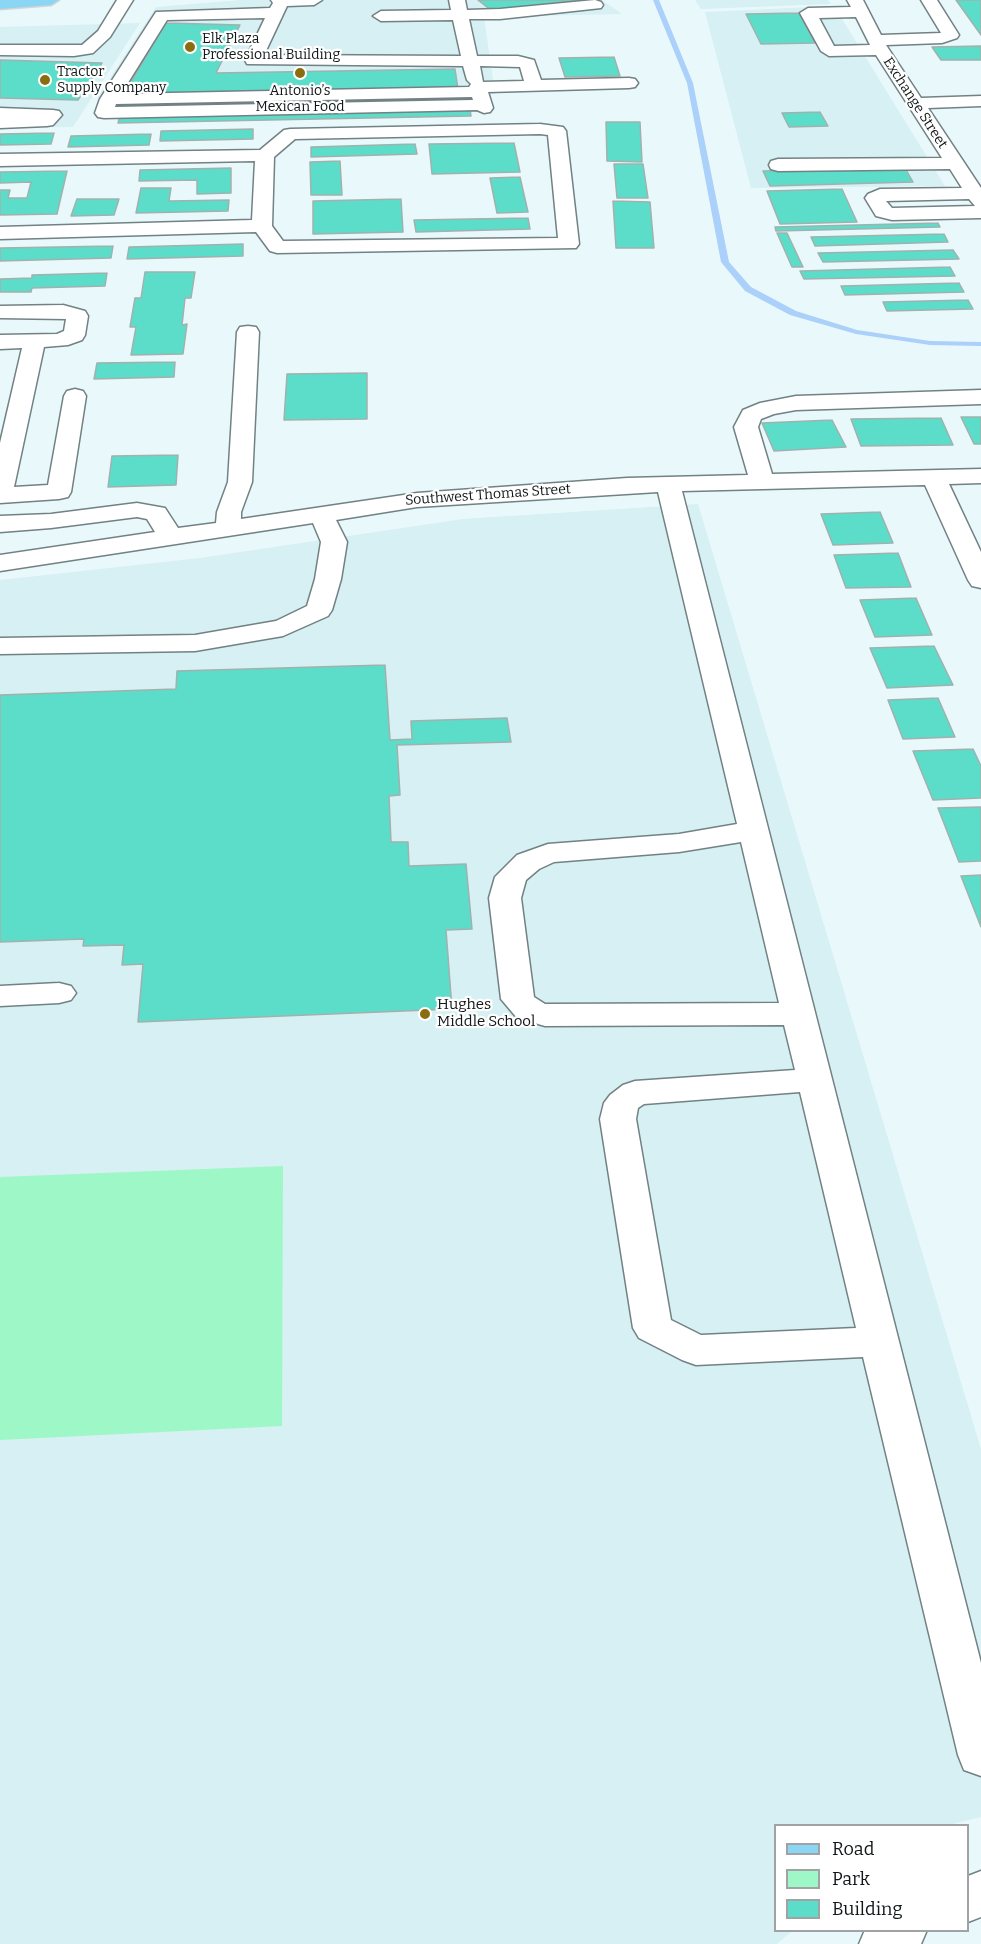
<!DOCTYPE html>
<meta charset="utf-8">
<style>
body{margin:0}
#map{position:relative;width:981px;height:1944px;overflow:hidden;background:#e9f9fb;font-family:Bitter,serif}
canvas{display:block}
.legend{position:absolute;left:774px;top:1824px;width:195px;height:108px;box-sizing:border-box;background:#fff;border:2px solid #a0a2a3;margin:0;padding:8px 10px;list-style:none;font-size:18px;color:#111718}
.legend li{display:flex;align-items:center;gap:12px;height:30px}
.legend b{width:30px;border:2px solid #a0a2a3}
</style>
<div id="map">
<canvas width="981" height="1944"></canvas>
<ul class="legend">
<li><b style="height:8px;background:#8ad6f4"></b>Road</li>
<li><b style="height:16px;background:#9ef7c6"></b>Park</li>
<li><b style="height:16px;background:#5cddca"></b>Building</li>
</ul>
</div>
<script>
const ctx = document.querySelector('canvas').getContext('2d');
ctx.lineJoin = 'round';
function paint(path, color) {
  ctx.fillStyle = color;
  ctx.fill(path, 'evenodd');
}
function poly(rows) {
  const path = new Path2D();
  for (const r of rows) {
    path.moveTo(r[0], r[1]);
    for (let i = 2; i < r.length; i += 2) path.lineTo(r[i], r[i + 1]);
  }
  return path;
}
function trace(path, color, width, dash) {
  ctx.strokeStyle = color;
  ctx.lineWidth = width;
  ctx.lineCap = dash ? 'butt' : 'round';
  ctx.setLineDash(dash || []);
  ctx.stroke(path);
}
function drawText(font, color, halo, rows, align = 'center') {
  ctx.font = font + ' Bitter,serif';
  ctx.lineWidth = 4.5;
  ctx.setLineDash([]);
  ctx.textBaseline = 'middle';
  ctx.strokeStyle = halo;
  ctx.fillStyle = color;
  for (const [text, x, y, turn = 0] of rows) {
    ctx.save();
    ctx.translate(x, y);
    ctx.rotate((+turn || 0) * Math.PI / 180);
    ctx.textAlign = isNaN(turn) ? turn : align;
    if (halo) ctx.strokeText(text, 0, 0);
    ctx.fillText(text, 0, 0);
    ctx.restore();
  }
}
paint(poly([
 [241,0,602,0,622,14,484,17,495,94,97,98,156,7],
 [695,0,828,0,831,4,701,9],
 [834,6,945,186,751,188,705,12],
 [140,23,73,127,0,128,0,27],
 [698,504,981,1449,981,1817,944,1826,776,1826,776,1930,792,1931,777,1944,0,1944,0,580,200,558,463,519]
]), '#d6f0f3');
paint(poly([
 [283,1166,282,1426,0,1440,0,1177]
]), '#9ef7c6');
paint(poly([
 [653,0,659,0,693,83,729,262,751,287,796,311,857,330,930,341,981,342,981,346,930,345,856,334,790,315,745,291,721,262,687,83,653,0]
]), '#abd0f9');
const building = poly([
 [478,0,594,0,595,1,492,11,478,0],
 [956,0,981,0,981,35,956,0],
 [799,13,815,43,761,44,746,14,799,13],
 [166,23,240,25,216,73,455,69,458,89,123,95,166,23],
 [981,46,981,60,941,60,932,47,981,46],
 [614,57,620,76,565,77,559,58,614,57],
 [0,60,102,63,78,100,0,98,0,60],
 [458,96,459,103,129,108,131,102,458,96],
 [470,109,471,116,118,123,120,115,470,109],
 [820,112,828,126,789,127,782,113,820,112],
 [606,122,640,122,642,162,607,161,606,122],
 [253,129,253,139,160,141,161,131,253,129],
 [54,133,51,144,0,145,0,134,54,133],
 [151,134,149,145,68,147,71,136,151,134],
 [514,143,520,172,432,174,429,144,514,143],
 [415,144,417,154,311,157,311,147,415,144],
 [340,161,342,195,311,195,310,162,340,161],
 [614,164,643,164,648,198,617,198,614,164],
 [231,168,231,193,197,194,197,180,139,181,140,170,231,168],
 [905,168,913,182,770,186,763,171,905,168],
 [67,171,57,214,0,215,0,190,10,190,8,198,27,198,31,182,0,183,0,172,67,171],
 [520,177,528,212,497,213,490,178,520,177],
 [141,188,171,188,169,201,229,200,228,211,136,213,141,188],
 [842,189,857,222,780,224,767,191,842,189],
 [77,199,119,199,114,215,71,216,77,199],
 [401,199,403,232,313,234,313,201,401,199],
 [613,201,650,202,654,248,616,248,613,201],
 [528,218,530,229,416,232,414,220,528,218],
 [938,223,940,227,776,231,775,227,938,223],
 [777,233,787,233,803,267,792,267,777,233],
 [944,234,948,242,815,246,811,237,944,234],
 [243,244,243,256,127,259,129,247,243,244],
 [113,246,111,258,0,261,0,248,113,246],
 [953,250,959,259,823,262,818,253,953,250],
 [950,267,955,276,804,279,800,271,950,267],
 [145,272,195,272,191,298,185,298,182,325,187,324,183,354,131,355,136,327,130,327,135,298,141,298,145,272],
 [107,273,105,286,32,288,31,292,0,292,0,279,32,278,32,275,107,273],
 [959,283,964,292,845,295,841,286,959,283],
 [968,300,973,309,887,311,883,302,968,300],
 [175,362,174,377,94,379,97,363,175,362],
 [367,373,367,419,284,420,287,374,367,373],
 [961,417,981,417,981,444,974,444,961,417],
 [941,418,953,445,861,446,851,419,941,418],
 [832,420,846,447,774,451,762,423,832,420],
 [178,455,176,485,108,487,112,456,178,455],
 [880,512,893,543,833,545,821,514,880,512],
 [898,553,911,587,846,588,834,555,898,553],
 [916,598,932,635,875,637,860,600,916,598],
 [934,646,953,685,887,688,870,648,934,646],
 [385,665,390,740,412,739,411,721,507,718,511,742,397,745,400,795,389,796,391,842,408,842,409,866,466,864,472,929,446,930,452,1009,138,1022,143,964,122,965,124,945,83,946,84,939,0,942,0,695,176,689,177,671,385,665],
 [938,698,955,737,903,739,888,700,938,698],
 [973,749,981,766,981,798,933,800,913,751,973,749],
 [981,807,981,861,959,862,938,808,981,807],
 [981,875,981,927,961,876,981,875]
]);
paint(building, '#5cddca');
trace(building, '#a1b1ad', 1.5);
const minor = poly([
 [117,0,133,0,110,37,93,53,74,56,0,55,0,45,82,45,98,31,117,0],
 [271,0,322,0,314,5,287,6,264,55,461,56,453,20,381,21,373,16,381,11,451,10,449,0,465,0,467,10,500,9,595,0,601,2,603,5,601,8,500,19,469,19,477,56,518,56,534,60,541,80,629,78,635,79,638,83,635,87,629,88,488,92,493,108,490,112,484,113,477,110,104,118,98,117,95,113,100,99,156,12,270,8,273,3,271,0],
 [265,18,245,60,247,64,463,66,467,80,471,84,469,87,121,94,167,20,265,18],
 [480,66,520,67,524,81,483,82,480,66],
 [472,97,473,100,115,107,116,104,472,97],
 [847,0,863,0,881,35,941,33,921,0,937,0,959,35,957,38,942,43,886,45,921,98,981,96,981,106,928,108,981,188,981,218,892,220,876,216,865,198,868,194,880,189,962,188,950,169,778,171,771,169,769,165,771,161,778,159,942,158,876,55,829,56,821,51,800,13,808,8,851,7,847,0],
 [856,17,870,45,834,46,819,18,856,17],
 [969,199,975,206,892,208,886,201,969,199],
 [0,108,53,110,59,111,62,115,53,125,47,126,0,128,0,108],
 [540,124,563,127,566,131,579,244,576,248,277,253,270,251,256,232,0,239,0,227,252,220,255,161,0,166,0,154,260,150,284,130,290,129,540,124],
 [540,134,548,135,558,238,283,241,272,226,274,157,295,139,540,134],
 [63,305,85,311,88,316,85,335,82,340,68,345,44,347,14,487,48,485,64,396,67,391,75,389,83,391,86,396,71,492,68,497,59,499,0,503,0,443,22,348,0,349,0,335,57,334,64,331,66,319,0,318,0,306,63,305],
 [248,326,256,327,259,332,252,482,241,512,241,519,417,493,627,478,748,475,734,427,743,410,760,403,796,396,981,390,981,404,796,410,774,414,761,419,758,427,772,474,981,469,981,483,949,484,981,552,981,588,972,586,968,580,925,485,682,491,981,1663,981,1776,964,1770,958,1755,863,1357,696,1365,682,1360,639,1338,633,1328,600,1119,604,1103,610,1095,623,1085,635,1081,795,1070,784,1025,545,1026,517,1018,501,999,489,898,495,877,517,855,548,844,679,834,737,824,658,492,417,507,336,520,347,542,341,579,332,610,328,616,283,636,195,651,0,654,0,638,195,635,276,621,307,606,315,579,321,542,313,523,0,571,0,555,155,532,147,519,137,517,51,528,0,532,0,516,51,514,137,503,165,508,178,528,216,523,217,512,228,482,237,332,240,327,248,326],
 [741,842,779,1003,545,1004,534,997,521,898,526,880,539,869,554,862,679,852,741,842],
 [800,1092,856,1328,701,1335,671,1320,636,1119,638,1108,644,1104,800,1092],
 [59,983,71,986,76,993,71,1000,59,1003,0,1006,0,986,59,983],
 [981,1871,981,1917,968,1922,968,1876,981,1871],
 [865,1930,927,1930,921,1944,859,1944,865,1930]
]);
const major = poly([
 [0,0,59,0,51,5,0,9,0,0]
]);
trace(minor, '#728183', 3);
trace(major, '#d4d5d5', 3);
paint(minor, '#fff');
paint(major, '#8ad6f4');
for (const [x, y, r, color] of [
 [190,47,6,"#8a6d0e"],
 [300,73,6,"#8a6d0e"],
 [45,80,6,"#8a6d0e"],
 [425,1014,6,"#8a6d0e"]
]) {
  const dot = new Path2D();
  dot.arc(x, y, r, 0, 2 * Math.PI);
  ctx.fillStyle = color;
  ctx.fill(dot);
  trace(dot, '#fff', 2);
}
drawText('14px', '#111718', '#fff', [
 ["Elk Plaza",202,39],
 ["Professional Building",202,55],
 ["Tractor",57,72],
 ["Supply Company",57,88],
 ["Antonio’s",300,91,"center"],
 ["Mexican Food",300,107,"center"]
], 'left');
drawText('14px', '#111718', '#fff', [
 ["Exchange Street",915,103,57],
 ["Southwest Thomas Street",488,495,-4]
]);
drawText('15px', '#111718', '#fff', [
 ["Hughes",437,1005],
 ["Middle School",437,1022]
], 'left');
</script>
